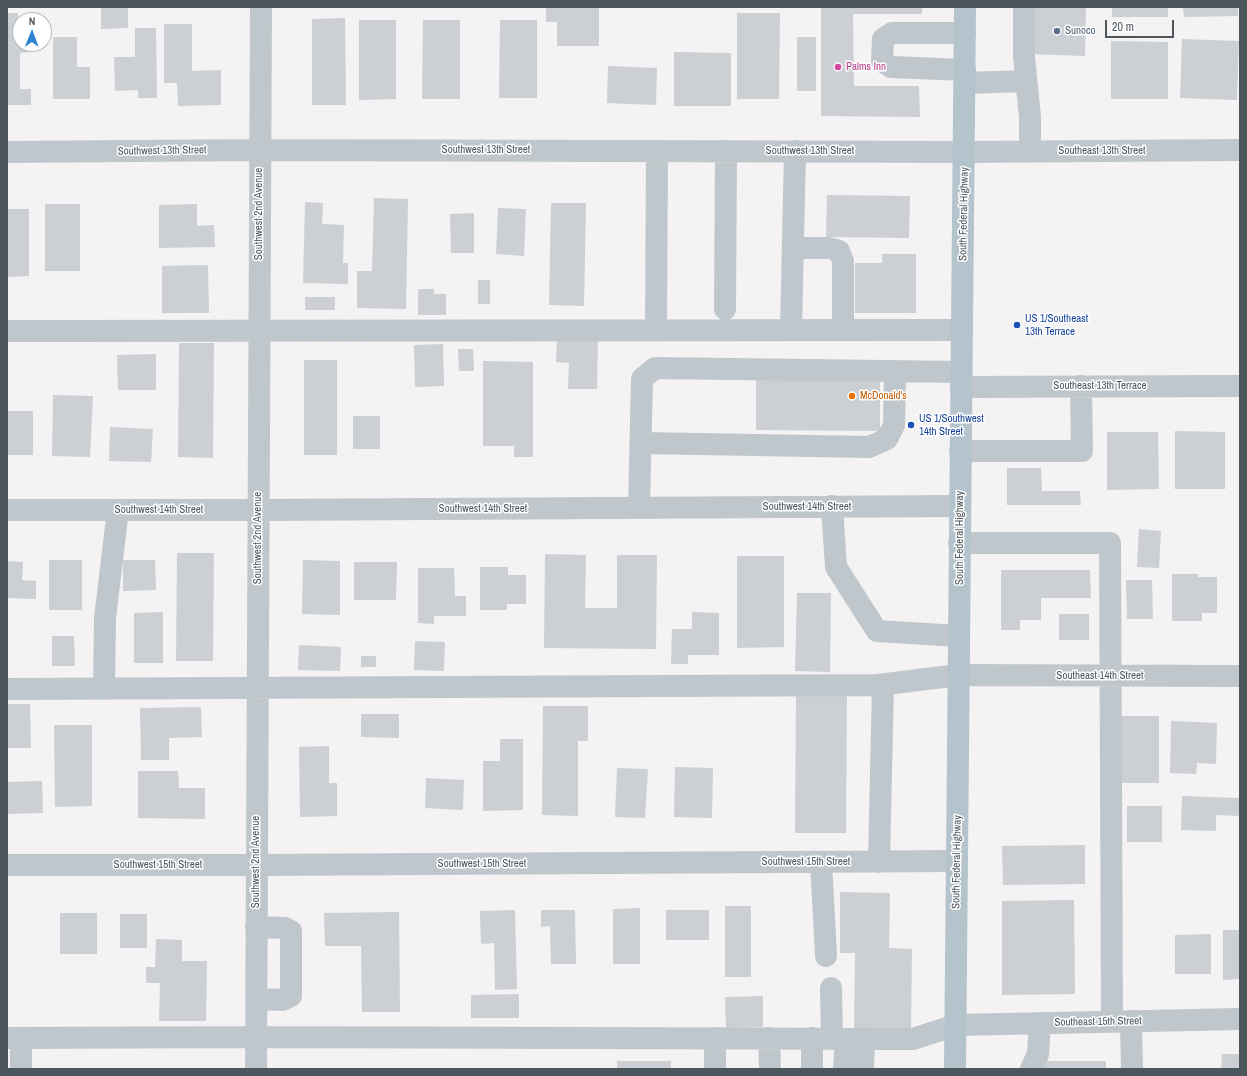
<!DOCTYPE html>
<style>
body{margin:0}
#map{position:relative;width:1247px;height:1076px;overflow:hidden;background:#f4f2f2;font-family:"Archivo Narrow",sans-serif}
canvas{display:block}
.frame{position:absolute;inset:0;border:8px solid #4b565d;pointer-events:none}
.north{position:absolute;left:12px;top:12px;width:40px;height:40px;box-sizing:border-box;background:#fff;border:1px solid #b7bbbe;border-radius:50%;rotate:1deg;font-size:11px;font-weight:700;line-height:16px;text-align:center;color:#4b565d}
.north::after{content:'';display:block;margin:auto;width:14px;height:18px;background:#2d84d2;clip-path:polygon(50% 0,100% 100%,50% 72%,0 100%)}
.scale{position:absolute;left:1105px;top:20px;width:69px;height:18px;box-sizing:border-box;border:2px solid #4b565d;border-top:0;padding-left:5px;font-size:12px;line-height:14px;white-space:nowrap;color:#4b565d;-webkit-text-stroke:3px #fff;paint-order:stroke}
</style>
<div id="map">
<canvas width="1247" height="1076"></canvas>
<div class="frame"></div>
<div class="north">N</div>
<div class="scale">20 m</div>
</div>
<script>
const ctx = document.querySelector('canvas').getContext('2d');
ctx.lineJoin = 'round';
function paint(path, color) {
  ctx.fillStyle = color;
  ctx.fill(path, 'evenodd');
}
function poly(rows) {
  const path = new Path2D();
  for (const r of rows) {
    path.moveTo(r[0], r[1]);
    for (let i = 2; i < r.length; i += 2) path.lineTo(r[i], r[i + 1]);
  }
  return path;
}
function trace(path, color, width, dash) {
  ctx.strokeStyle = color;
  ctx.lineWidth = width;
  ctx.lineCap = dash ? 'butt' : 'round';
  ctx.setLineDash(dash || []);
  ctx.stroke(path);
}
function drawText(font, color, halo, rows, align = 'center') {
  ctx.font = font + ' "Archivo Narrow",sans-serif';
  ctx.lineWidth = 3;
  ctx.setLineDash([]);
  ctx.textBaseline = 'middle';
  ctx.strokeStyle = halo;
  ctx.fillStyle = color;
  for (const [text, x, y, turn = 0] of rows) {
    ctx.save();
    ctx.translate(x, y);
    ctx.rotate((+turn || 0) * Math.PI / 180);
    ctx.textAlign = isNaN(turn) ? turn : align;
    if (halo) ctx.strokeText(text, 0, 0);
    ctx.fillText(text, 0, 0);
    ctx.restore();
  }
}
paint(poly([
 [101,7,128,7,128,28,101,29],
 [546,7,599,7,599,46,557,46,557,22,546,22],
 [821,7,922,7,922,14,853,14,854,86,919,86,920,117,821,116],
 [1029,7,1086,7,1085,56,1027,54],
 [1112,7,1168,7,1168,17,1112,17],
 [1183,7,1238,7,1238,16,1184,17],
 [7,13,18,13,18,36,20,36,20,44,30,44,30,52,20,53,20,89,31,89,31,105,7,105],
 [737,13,780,13,779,99,737,99],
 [345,18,346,105,312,105,312,19],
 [359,20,396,20,396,99,359,100],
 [423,20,460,20,460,99,422,99],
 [500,20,537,20,537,98,499,98],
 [164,24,192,24,192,71,221,70,221,105,178,106,177,83,164,83],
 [135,28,156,28,157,98,138,98,138,90,115,91,114,57,135,57],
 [53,37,77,37,77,67,90,67,90,99,53,99],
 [797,37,816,37,816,91,797,91],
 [1182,39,1239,41,1237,100,1180,98],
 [1111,41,1168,42,1168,99,1111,99],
 [674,52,731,53,731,106,674,106],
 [608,66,657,68,656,105,607,103],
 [827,195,910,196,909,238,826,237],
 [374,198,408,199,406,309,357,308,357,271,372,271],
 [305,202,323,203,322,224,344,225,343,263,348,263,348,284,303,283],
 [551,203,586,203,584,306,549,305],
 [45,204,80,204,80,271,45,271],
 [197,204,197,226,214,225,215,247,159,248,159,205],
 [498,208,526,209,524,256,496,254],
 [7,209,29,209,29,276,7,277],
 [474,213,474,253,451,253,450,214],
 [882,254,916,254,916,313,855,313,855,263,882,263],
 [208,265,209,313,162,313,162,266],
 [478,280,490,280,490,304,478,304],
 [418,289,434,289,434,294,446,294,446,315,418,315],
 [305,297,335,297,335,310,305,310],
 [557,336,598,338,597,389,568,389,569,363,556,362],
 [179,343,214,343,213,458,178,457],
 [443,344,444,386,415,387,414,345],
 [458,349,473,349,474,371,459,371],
 [156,354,156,390,118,390,117,355],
 [304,360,337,360,337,455,304,455],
 [483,361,533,362,533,457,514,457,514,446,483,446],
 [756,377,880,377,880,431,756,430],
 [53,395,93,396,90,457,52,456],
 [7,411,33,411,33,455,7,455],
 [353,416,380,416,380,449,353,449],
 [110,427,153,429,151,462,109,461],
 [1175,431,1225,432,1225,489,1175,489],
 [1107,432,1158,432,1159,489,1107,490],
 [1007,468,1041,468,1042,491,1080,491,1081,505,1007,505],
 [1139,529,1161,531,1159,568,1137,567],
 [177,553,214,553,213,661,176,661],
 [545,554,586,555,585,608,617,608,617,555,657,555,656,649,544,648],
 [737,556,784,556,784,647,737,648],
 [49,560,82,560,82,610,49,610],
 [123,560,155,560,156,590,123,591],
 [303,560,340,561,340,615,302,614],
 [7,561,23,562,22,580,36,581,36,599,7,598],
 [354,562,397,562,396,600,354,600],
 [480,567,508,567,508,575,526,575,526,604,507,604,507,610,480,610],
 [418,568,454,568,455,596,466,596,466,616,434,616,434,624,418,623],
 [1001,570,1090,570,1091,598,1041,598,1041,620,1020,620,1020,630,1001,630],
 [1172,574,1198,574,1198,577,1217,577,1217,613,1202,613,1202,621,1172,621],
 [1126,580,1152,580,1153,619,1127,619],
 [797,593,831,593,830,672,795,671],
 [163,612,163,663,134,663,134,613],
 [692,612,719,613,719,655,688,655,688,664,671,664,672,629,692,629],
 [1059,614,1089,614,1089,640,1059,640],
 [52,636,74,636,75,666,52,666],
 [415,641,445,642,444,671,414,670],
 [299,645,341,647,340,671,298,670],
 [361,656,376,656,376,667,361,667],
 [796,693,847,694,846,833,795,833],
 [7,704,30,704,31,748,7,748],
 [543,706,588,706,588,741,578,741,578,816,542,815],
 [201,707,202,737,169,738,169,760,141,760,140,708],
 [361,714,399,714,399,738,361,737],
 [1117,716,1159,716,1159,783,1117,783],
 [1171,721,1217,723,1216,764,1197,763,1196,774,1170,773],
 [54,725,92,725,92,806,55,807],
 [500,739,523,739,523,810,483,811,483,761,500,761],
 [329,746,329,783,337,783,337,816,300,817,299,747],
 [675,767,713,768,712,818,674,817],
 [617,768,648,769,645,818,615,817],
 [138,771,178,771,179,788,205,788,205,819,138,818],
 [426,778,464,780,463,810,425,808],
 [42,781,43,813,7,814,7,782],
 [1182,796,1240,798,1240,816,1216,815,1216,831,1181,830],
 [1127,806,1162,806,1162,842,1127,842],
 [1085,845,1085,884,1003,885,1002,846],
 [840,892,890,893,889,948,912,949,911,1031,854,1030,855,953,840,953],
 [1074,900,1075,994,1002,995,1002,901],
 [725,906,751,906,751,977,725,977],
 [640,908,640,964,613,964,613,909],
 [515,910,517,989,495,990,494,943,481,944,480,911],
 [541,910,575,910,576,964,551,964,550,926,541,927],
 [666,910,709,910,709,940,666,940],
 [399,912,400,1012,362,1012,361,946,325,946,324,913],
 [60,913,97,913,97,954,60,954],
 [120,914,147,914,147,948,120,948],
 [1223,930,1240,930,1240,979,1223,980],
 [1211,934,1211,974,1175,974,1175,935],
 [156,939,182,940,182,961,207,961,206,1021,159,1021,160,983,146,983,146,967,155,967],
 [519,994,519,1018,471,1018,471,995],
 [763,996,763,1027,726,1028,725,997],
 [1222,1054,1240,1054,1240,1069,1221,1069],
 [617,1061,671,1061,671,1069,617,1069],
 [1038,1061,1106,1061,1106,1069,1038,1069]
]), '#cccfd3');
trace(poly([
 [1024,7,1024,56,1030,117,1030,151],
 [965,70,891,67,882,61,883,39,892,33,965,33],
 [965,83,1026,81],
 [7,152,259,150,965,152,1240,150],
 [793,248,829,248,839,251,843,261,843,330],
 [725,309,726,151],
 [656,330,657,151],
 [791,330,795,151],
 [7,331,962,330],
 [961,387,1240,386],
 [641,443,869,447,887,439,894,425,895,371],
 [960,451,1082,451,1081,386],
 [832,506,836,567,877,631,959,636],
 [639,508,642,379,655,368,961,372],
 [7,510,258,510,960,506],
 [959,543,1110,543,1112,1021],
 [7,689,878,685,959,675,1240,676],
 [104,689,105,618,118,510],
 [821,862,826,956],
 [879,862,883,685],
 [7,865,256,865,956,861],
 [256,927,285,928,291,931,291,996,283,1000,256,999],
 [831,988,832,1039],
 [1131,1021,1132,1069],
 [7,1038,256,1037,913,1039,956,1025,1240,1019],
 [715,1038,715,1069],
 [769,1038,770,1069],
 [21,1069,21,1038],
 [256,1069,261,7],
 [812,1069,812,1038],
 [844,1069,846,1039],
 [863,1069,864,1038],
 [1031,1069,1038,1054,1040,1023]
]), '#bfc7cc', 22);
trace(poly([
 [955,1069,965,7]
]), '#b5c3cd', 22);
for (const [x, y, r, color] of [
 [1057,31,4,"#5c6f8a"],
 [838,67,4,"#d1479c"],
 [1017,325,4,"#1a4fb4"],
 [852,396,4,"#e8710a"],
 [911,425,4,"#1a4fb4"]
]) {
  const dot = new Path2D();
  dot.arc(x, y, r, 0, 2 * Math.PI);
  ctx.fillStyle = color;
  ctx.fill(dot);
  trace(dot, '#fff', 1.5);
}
drawText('11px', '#4e5e75', '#fff', [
 ["Sunoco",1065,31]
], 'left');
drawText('11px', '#b23c85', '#fff', [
 ["Palms Inn",846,67]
], 'left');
drawText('11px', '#4b565d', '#fff', [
 ["Southwest 13th Street",486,150],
 ["Southwest 13th Street",162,151,-1],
 ["Southwest 13th Street",810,151],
 ["Southeast 13th Street",1102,151],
 ["Southwest 2nd Avenue",259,214,-90],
 ["South Federal Highway",964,214,-89],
 ["Southeast 13th Terrace",1100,386],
 ["Southwest 14th Street",807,507],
 ["Southwest 14th Street",483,509],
 ["Southwest 14th Street",159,510],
 ["Southwest 2nd Avenue",258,538,-90],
 ["South Federal Highway",960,538,-90],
 ["Southeast 14th Street",1100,676],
 ["Southwest 2nd Avenue",256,862,-90],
 ["Southwest 15th Street",806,862],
 ["South Federal Highway",957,862,-89],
 ["Southwest 15th Street",482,864],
 ["Southwest 15th Street",158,865],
 ["Southeast 15th Street",1098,1022,-1]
]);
drawText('11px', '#164399', '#fff', [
 ["US 1/Southeast",1025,319],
 ["13th Terrace",1025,332],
 ["US 1/Southwest",919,419],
 ["14th Street",919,432]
], 'left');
drawText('11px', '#c56008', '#fff', [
 ["McDonald's",860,396]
], 'left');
</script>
